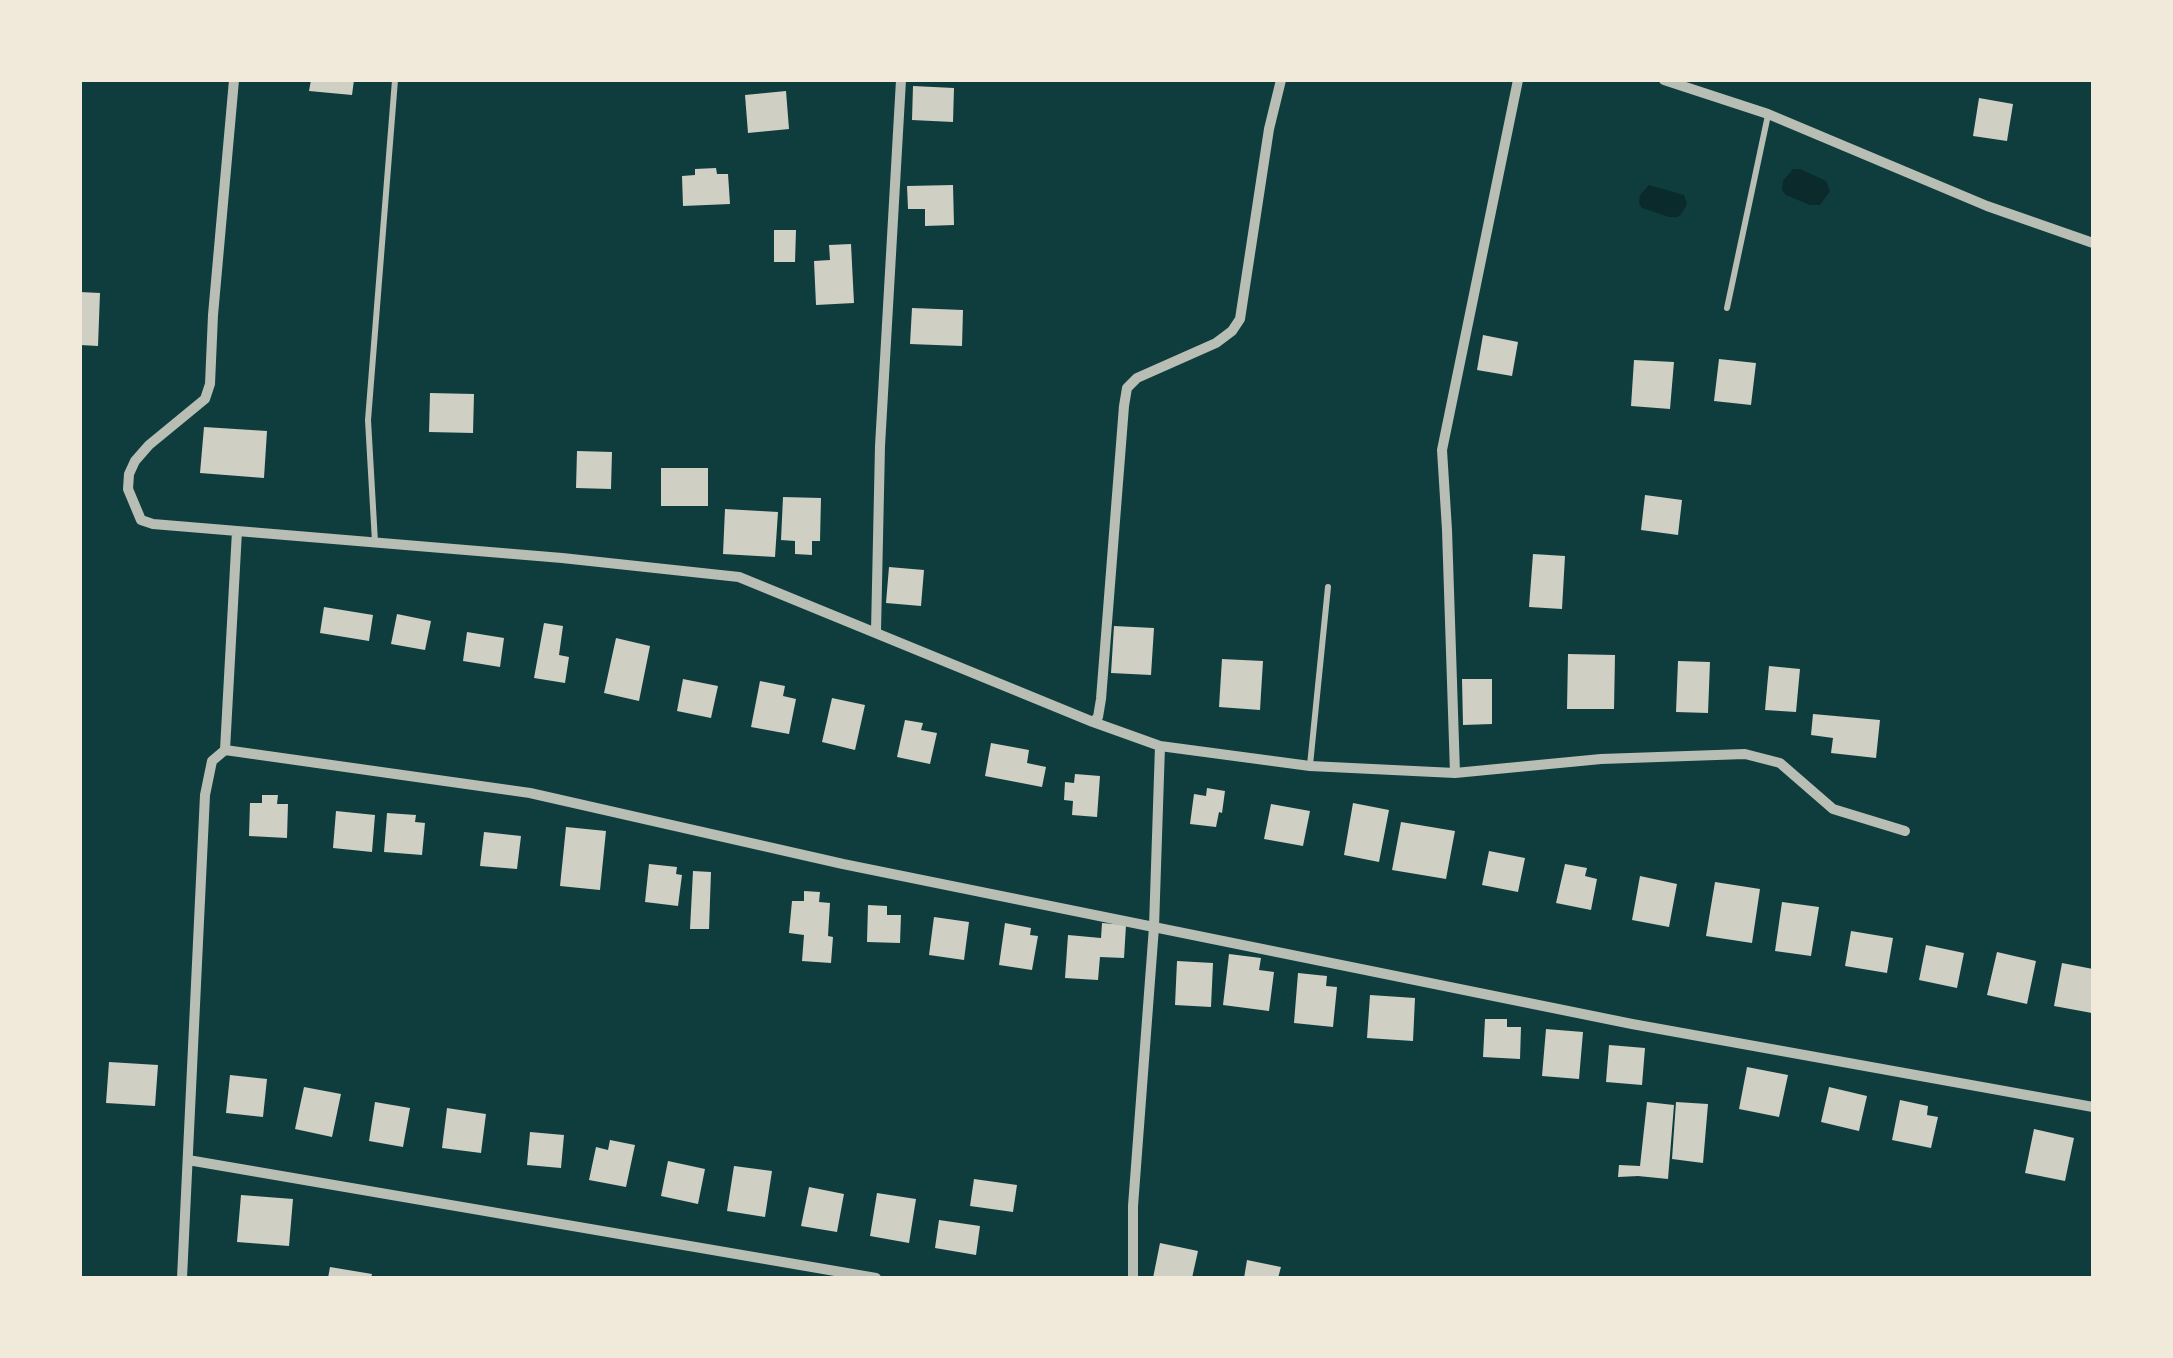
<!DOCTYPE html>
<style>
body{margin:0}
#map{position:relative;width:2173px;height:1358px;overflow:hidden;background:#0f3d3e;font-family:Literata,serif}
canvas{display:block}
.frame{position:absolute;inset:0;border:82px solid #f1e9da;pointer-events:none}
</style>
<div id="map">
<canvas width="2173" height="1358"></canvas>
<div class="frame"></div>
</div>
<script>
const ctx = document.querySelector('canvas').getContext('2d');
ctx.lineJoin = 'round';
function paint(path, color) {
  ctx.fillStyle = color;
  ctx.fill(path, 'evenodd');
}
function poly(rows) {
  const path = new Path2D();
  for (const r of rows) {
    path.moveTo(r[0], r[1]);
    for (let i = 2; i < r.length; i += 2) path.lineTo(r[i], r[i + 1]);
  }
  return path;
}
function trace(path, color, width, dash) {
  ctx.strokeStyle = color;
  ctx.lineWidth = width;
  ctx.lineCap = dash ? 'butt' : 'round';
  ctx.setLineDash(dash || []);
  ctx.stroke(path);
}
paint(poly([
 [1793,169,1800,169,1826,181,1830,191,1820,205,1810,205,1786,195,1782,190,1783,181],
 [1649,185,1684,195,1687,204,1682,213,1678,217,1669,217,1642,208,1639,203,1640,195]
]), '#0a2a2b');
paint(poly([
 [311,80,354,80,352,95,309,91],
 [913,86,954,88,953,122,912,120],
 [786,91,789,129,748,133,745,95],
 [1979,98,2013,104,2007,141,1973,136],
 [716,168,717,174,728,174,730,204,683,206,682,176,695,175,695,169],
 [953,185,954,225,925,226,925,209,908,209,907,186],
 [774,230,796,230,795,262,774,262],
 [851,244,854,303,816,305,814,261,830,260,829,245],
 [80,292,100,293,98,346,80,345],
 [912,308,963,310,962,346,910,344],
 [1483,335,1518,342,1512,376,1477,370],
 [1719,359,1756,363,1751,405,1714,401],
 [1634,360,1674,362,1670,409,1631,406],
 [430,393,474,394,473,433,429,432],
 [204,427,267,431,264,478,200,473],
 [577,451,612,452,611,489,576,488],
 [661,468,708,468,708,506,661,506],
 [1645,495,1682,500,1678,535,1641,530],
 [783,497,821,498,820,541,812,541,812,555,795,554,795,541,781,540],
 [725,509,778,512,775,557,723,554],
 [1533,554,1565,556,1562,609,1529,607],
 [889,567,924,570,921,606,886,603],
 [324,607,373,615,369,641,320,633],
 [397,614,431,621,425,650,391,644],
 [544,623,563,626,559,655,569,657,565,683,534,678],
 [1114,626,1154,628,1151,675,1111,673],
 [467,632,504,638,500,667,463,661],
 [616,638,650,646,639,701,604,693],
 [1568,654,1615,655,1614,709,1567,709],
 [1222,659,1263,661,1260,710,1219,707],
 [1678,661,1710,662,1708,713,1676,712],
 [1769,666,1800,669,1796,712,1765,710],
 [683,679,718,686,711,718,677,711],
 [1462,679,1492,679,1492,724,1463,725],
 [760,681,785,686,783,696,796,699,789,734,751,727],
 [832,698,865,705,855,750,822,742],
 [1813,714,1880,720,1876,758,1831,753,1833,738,1811,735],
 [905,720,923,723,921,730,937,733,930,764,897,757],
 [991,743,1029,750,1027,763,1046,767,1042,787,985,776],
 [1075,774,1100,776,1097,817,1072,815,1073,801,1064,800,1065,782,1074,783],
 [1207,788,1225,791,1222,813,1219,812,1216,827,1190,824,1194,794,1206,796],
 [262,795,278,795,277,804,288,804,287,838,249,836,250,803,262,803],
 [1353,803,1389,810,1379,862,1344,855],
 [1271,804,1310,811,1303,846,1264,839],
 [336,811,375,815,372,852,333,848],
 [387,813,416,815,415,822,425,823,422,855,384,852],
 [1401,822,1455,831,1446,879,1392,870],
 [566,827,606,831,600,890,560,886],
 [484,832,521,836,517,869,480,866],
 [1489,851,1525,858,1518,892,1482,885],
 [649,864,677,867,676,874,682,875,678,906,645,902],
 [1565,864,1587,868,1585,876,1597,879,1591,910,1556,903],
 [693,871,711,872,709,929,690,929],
 [1640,876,1677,884,1669,927,1632,920],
 [1715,882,1760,889,1752,943,1706,936],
 [804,891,820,892,819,902,830,903,828,936,833,937,831,963,802,961,804,935,789,933,792,901,804,901],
 [1782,902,1819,907,1811,956,1775,951],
 [868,905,887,906,887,915,901,915,900,943,867,942],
 [934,917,969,922,964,960,929,955],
 [1005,923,1031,928,1030,935,1038,936,1032,970,999,965],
 [1102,923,1126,925,1124,958,1100,957,1098,980,1065,978,1068,935,1101,938],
 [1851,931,1893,938,1887,973,1845,966],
 [1926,945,1964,953,1957,988,1919,980],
 [1997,952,2036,961,2027,1004,1987,995],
 [1229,954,1261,958,1259,970,1274,972,1269,1011,1223,1005],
 [1177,961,1213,963,1211,1007,1175,1005],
 [2062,963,2093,969,2092,1013,2054,1006],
 [1298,973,1327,976,1326,986,1337,987,1333,1027,1294,1023],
 [1370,995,1415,998,1413,1041,1367,1038],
 [1485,1019,1507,1019,1507,1027,1521,1027,1520,1059,1483,1057],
 [1546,1029,1583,1032,1579,1079,1542,1076],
 [1609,1045,1645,1048,1642,1085,1606,1082],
 [109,1062,158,1065,155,1106,106,1103],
 [1747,1067,1788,1075,1779,1117,1739,1109],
 [230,1075,267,1079,263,1117,226,1113],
 [304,1087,341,1094,332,1137,295,1129],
 [1829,1087,1867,1096,1859,1131,1821,1122],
 [1900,1100,1928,1106,1927,1115,1938,1117,1931,1148,1892,1140],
 [375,1102,410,1108,403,1147,369,1141],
 [1647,1102,1674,1105,1668,1179,1638,1176,1618,1177,1619,1165,1640,1166],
 [1676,1102,1708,1104,1703,1163,1672,1159],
 [447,1108,486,1114,481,1153,442,1148],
 [2034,1129,2074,1138,2065,1181,2025,1173],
 [530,1132,564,1135,561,1168,527,1165],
 [610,1140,635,1145,626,1187,589,1180,596,1147,608,1150],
 [668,1161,705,1169,698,1204,661,1196],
 [734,1166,772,1171,765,1217,727,1211],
 [974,1179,1017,1185,1013,1212,970,1206],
 [809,1187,844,1194,837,1232,801,1226],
 [877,1193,916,1199,909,1243,870,1236],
 [241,1195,293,1199,289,1246,237,1242],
 [939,1220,980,1226,976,1255,935,1248],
 [1160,1243,1198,1251,1192,1278,1153,1278],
 [1247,1260,1281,1267,1278,1278,1244,1278],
 [330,1267,372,1274,371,1278,328,1278]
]), '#cfcfc3');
trace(poly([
 [1727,308,1768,115],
 [375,542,368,420,395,80],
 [1310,765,1328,587]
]), '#b8beb3', 6);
trace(poly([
 [234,80,213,315,210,384,205,399,149,445,135,461,129,474,128,489,141,520,153,524,562,558,739,577,1093,722,1160,746,1310,766,1455,773,1601,759,1745,754,1780,763,1833,809,1905,831],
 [1664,80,1768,114,1987,206,2093,243],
 [876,631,880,446,901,80],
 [1093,722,1098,717,1101,699,1124,406,1127,388,1137,378,1216,343,1232,331,1240,319,1269,129,1281,80],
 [225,750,530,793,843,864,1632,1024,2093,1107],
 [1455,773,1447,530,1442,450,1518,80],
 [188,1160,876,1278],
 [182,1278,205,795,212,761,225,750,237,531],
 [1133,1278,1133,1206,1154,927,1160,746]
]), '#b8beb3', 10);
</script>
